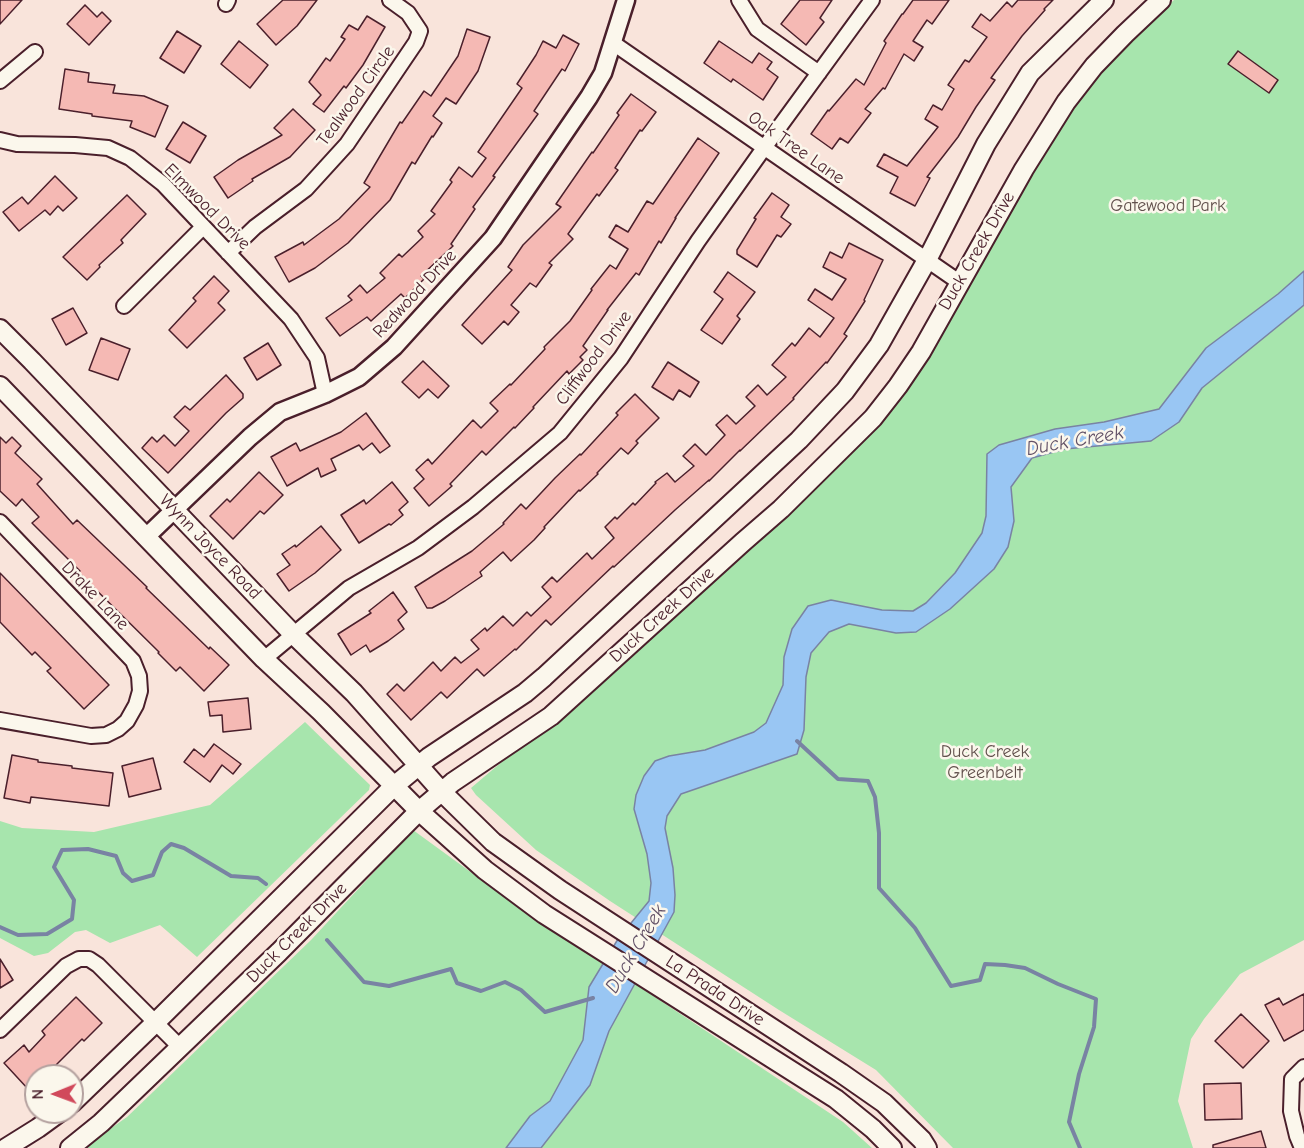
<!DOCTYPE html>
<style>
body{margin:0}
#map{position:relative;width:1304px;height:1148px;overflow:hidden;background:#f9e4db;font-family:"Comic Neue",sans-serif}
canvas{display:block}
.north{position:absolute;left:24px;top:1064px;width:60px;height:60px;box-sizing:border-box;background:#fbf7ec;border:2px solid #b4a19f;border-radius:50%;rotate:269deg;font-size:16px;font-weight:700;line-height:24px;text-align:center;color:#4a1f2b}
.north::after{content:'';display:block;margin:auto;width:21px;height:27px;background:#d1495b;clip-path:polygon(50% 0,100% 100%,50% 72%,0 100%)}
</style>
<div id="map">
<canvas width="1304" height="1148"></canvas>
<div class="north">N</div>
</div>
<script>
const ctx = document.querySelector('canvas').getContext('2d');
ctx.lineJoin = 'round';
function paint(path, color) {
  ctx.fillStyle = color;
  ctx.fill(path, 'evenodd');
}
function poly(rows) {
  const path = new Path2D();
  for (const r of rows) {
    path.moveTo(r[0], r[1]);
    for (let i = 2; i < r.length; i += 2) path.lineTo(r[i], r[i + 1]);
  }
  return path;
}
function trace(path, color, width, dash) {
  ctx.strokeStyle = color;
  ctx.lineWidth = width;
  ctx.lineCap = dash ? 'butt' : 'round';
  ctx.setLineDash(dash || []);
  ctx.stroke(path);
}
function drawText(font, color, halo, rows, align = 'center') {
  ctx.font = font + ' "Comic Neue",sans-serif';
  ctx.lineWidth = 5;
  ctx.setLineDash([]);
  ctx.textBaseline = 'middle';
  ctx.strokeStyle = halo;
  ctx.fillStyle = color;
  for (const [text, x, y, turn = 0] of rows) {
    ctx.save();
    ctx.translate(x, y);
    ctx.rotate((+turn || 0) * Math.PI / 180);
    ctx.textAlign = isNaN(turn) ? turn : align;
    if (halo) ctx.strokeText(text, 0, 0);
    ctx.fillText(text, 0, 0);
    ctx.restore();
  }
}
paint(poly([
 [1174,0,1304,0,1304,940,1240,974,1204,1019,1191,1039,1178,1101,1193,1148,953,1148,876,1070,779,1010,610,901,536,850,476,795,471,788,504,760,577,707,890,410,1048,144,1078,97,1119,50],
 [305,722,370,785,369,790,197,957,160,925,110,943,86,930,75,932,48,953,34,956,0,938,0,821,22,828,94,832,210,805],
 [413,830,509,900,843,1122,872,1148,83,1148,127,1117,311,940]
]), '#a7e5ad');
const water = poly([
 [1304,271,1304,305,1202,388,1179,422,1151,441,1065,449,1032,458,1011,487,1014,521,1008,547,994,569,950,609,916,632,896,633,849,624,829,632,811,653,806,677,804,730,797,754,681,794,667,816,665,828,673,868,675,895,674,912,609,1031,590,1085,541,1148,506,1148,530,1116,550,1101,583,1040,589,987,618,939,649,901,651,883,647,854,634,809,636,795,644,776,655,761,669,756,705,750,754,732,766,723,783,685,784,657,792,629,808,606,831,600,882,610,913,611,926,603,955,573,982,533,986,516,987,454,999,445,1055,429,1104,422,1159,409,1206,348,1278,294,1304,271]
]);
paint(water, '#99c6f3');
trace(water, '#7983a3', 1.5);
trace(poly([
 [797,741,838,779,868,781,875,797,879,833,879,888,915,928,951,986,980,980,985,964,1005,965,1025,968,1058,984,1096,999,1094,1027,1079,1074,1069,1122,1080,1148],
 [0,927,18,935,47,934,72,919,74,900,54,867,62,850,88,849,116,856,123,873,132,881,153,875,162,852,171,844,184,848,231,876,258,878,266,884],
 [327,940,364,982,389,986,451,969,457,983,481,991,505,982,521,990,545,1012,593,998]
]), '#7983a3', 4);
const building = poly([
 [0,0,22,0,0,24,0,0],
 [283,0,317,0,297,26,276,45,257,24,283,0],
 [800,0,832,0,820,18,824,22,806,45,781,24,800,0],
 [913,0,949,0,932,24,927,20,913,41,923,47,914,61,904,54,885,89,883,88,865,109,871,113,848,143,840,138,832,149,811,134,828,110,829,111,856,79,864,85,886,43,884,41,902,14,903,14,913,0],
 [1018,0,1053,0,1044,9,1045,10,1022,36,991,78,995,80,976,107,958,137,927,177,930,178,915,206,890,193,898,177,877,166,884,154,907,166,938,127,925,119,933,105,942,110,954,89,948,85,965,60,969,62,987,37,972,27,981,14,990,21,1007,2,1012,7,1018,0],
 [85,5,97,17,102,12,111,21,89,45,67,24,85,5],
 [367,16,385,27,363,65,346,88,344,86,324,112,313,104,321,95,309,82,326,58,330,61,345,39,341,37,349,25,358,30,367,16],
 [467,29,490,37,478,71,456,104,446,98,433,116,442,123,433,137,432,136,415,164,412,162,390,200,348,243,315,268,289,282,275,257,303,242,304,245,339,219,370,187,364,183,400,122,402,123,424,91,431,96,458,56,467,29],
 [177,31,201,46,184,73,160,58,177,31],
 [563,35,579,44,565,71,562,69,534,111,538,114,493,176,495,177,473,207,475,209,451,244,453,246,421,276,424,279,405,298,401,294,371,321,367,317,340,336,326,318,352,300,348,296,360,285,367,293,385,278,380,273,399,254,402,257,423,237,418,231,435,214,431,211,452,182,450,180,459,167,472,177,486,158,478,152,522,88,517,84,536,55,543,41,556,48,563,35],
 [239,41,268,65,250,88,221,64,239,41],
 [719,41,752,63,759,53,772,62,767,69,778,77,763,100,733,79,731,82,704,63,719,41],
 [1238,51,1278,80,1269,93,1228,64,1238,51],
 [65,69,89,73,88,82,115,85,113,93,144,96,168,106,155,137,130,127,132,121,92,116,92,114,59,109,65,69],
 [631,94,656,112,642,131,640,130,615,168,618,170,599,196,597,194,568,234,573,239,549,263,552,265,536,287,530,283,511,305,519,312,508,325,504,321,482,344,462,325,512,270,508,267,523,245,561,207,556,204,592,152,593,153,619,115,617,113,631,94],
 [293,109,315,130,290,157,252,179,253,181,228,198,214,177,238,160,282,135,274,128,293,109],
 [183,122,206,136,190,163,166,149,183,122],
 [698,138,719,153,675,218,676,218,661,243,659,241,639,275,636,273,607,310,608,310,583,346,587,350,580,357,583,360,569,374,567,371,533,407,534,408,515,428,514,427,486,455,482,451,450,484,452,486,429,506,414,488,424,479,416,470,428,459,432,464,473,420,481,428,498,411,490,403,510,384,511,385,545,349,544,347,570,321,592,290,591,289,610,265,616,269,628,249,609,237,616,225,628,232,647,201,653,204,698,138],
 [55,176,77,198,63,211,58,206,50,215,45,210,19,231,3,212,22,197,28,204,55,176],
 [772,193,789,205,781,217,791,224,781,237,777,235,757,267,737,254,737,250,756,219,754,218,772,193],
 [127,195,146,214,121,240,123,243,99,265,100,267,87,280,63,257,127,195],
 [849,243,883,260,864,300,865,301,844,334,847,336,827,363,826,362,793,398,794,399,740,451,740,450,709,481,709,480,675,510,614,567,613,566,551,625,546,620,516,650,515,649,484,676,477,669,447,698,441,692,411,720,387,694,397,684,404,691,433,662,441,671,455,657,461,663,479,649,471,640,485,628,487,631,503,616,513,626,527,612,531,616,551,597,542,587,552,577,557,582,587,553,592,559,614,538,605,527,615,517,617,519,633,503,635,505,656,483,655,482,667,473,675,482,694,466,683,456,695,444,706,455,725,435,716,425,727,415,736,424,755,406,746,397,758,385,767,395,786,377,772,365,792,343,795,346,809,328,820,337,834,318,808,300,815,289,832,300,846,279,823,267,830,252,842,258,849,243],
 [728,272,755,292,737,316,740,319,722,344,701,330,723,299,714,292,728,272],
 [214,276,229,291,218,303,225,310,187,348,169,330,196,301,193,298,214,276],
 [73,308,87,333,66,345,52,319,73,308],
 [101,338,130,349,118,380,89,370,101,338],
 [268,343,281,365,257,380,244,358,268,343],
 [423,361,449,386,438,398,428,389,419,398,402,382,423,361],
 [668,362,699,382,690,397,679,390,673,400,652,387,668,362],
 [226,375,243,394,243,398,226,413,168,473,142,448,152,437,157,442,164,435,175,446,189,431,174,417,185,406,190,410,226,375],
 [635,394,659,418,636,441,638,443,628,454,621,448,597,473,598,474,580,491,579,490,544,527,545,528,534,540,511,561,503,552,480,572,482,576,445,601,432,608,427,608,415,587,472,551,504,524,503,523,521,504,526,509,555,478,580,454,581,455,618,415,616,413,635,394],
 [366,413,390,446,380,453,372,443,363,450,359,445,331,459,336,470,321,477,318,468,287,486,271,457,296,443,300,451,341,432,366,413],
 [0,437,6,443,12,437,21,446,15,453,42,479,37,484,73,524,77,520,147,587,146,588,209,649,210,647,229,665,204,691,180,667,176,671,158,653,159,652,78,572,80,571,32,523,39,517,22,499,16,506,0,491,0,437],
 [259,472,283,495,264,514,260,511,233,539,210,516,227,499,230,502,259,472],
 [392,482,408,502,399,510,403,515,391,525,389,524,359,543,341,515,364,500,366,504,392,482],
 [321,526,341,550,315,573,289,591,277,574,290,565,282,554,295,545,296,547,321,526],
 [0,573,109,685,84,709,47,671,51,668,35,652,32,655,0,622,0,573],
 [393,592,407,612,398,620,404,629,388,641,370,652,366,645,351,655,338,634,371,613,369,611,393,592],
 [248,698,251,729,223,732,222,715,210,716,208,702,248,698],
 [214,744,241,764,233,774,222,765,210,782,184,762,194,749,204,757,214,744],
 [12,755,38,760,38,762,72,766,72,768,113,773,109,806,31,797,30,803,4,798,12,755],
 [153,758,161,789,129,797,122,766,153,758],
 [0,959,13,980,0,988,0,959],
 [1304,994,1304,1030,1284,1041,1265,1005,1279,998,1283,1005,1304,994],
 [76,997,102,1023,84,1041,82,1039,55,1066,54,1065,42,1076,36,1076,36,1081,28,1089,4,1063,24,1045,29,1052,45,1035,42,1031,76,997],
 [1241,1014,1269,1041,1243,1068,1215,1041,1241,1014],
 [1241,1083,1242,1119,1205,1120,1204,1084,1241,1083],
 [1261,1131,1266,1148,1213,1148,1213,1145,1261,1131]
]);
paint(building, '#f5b9b4');
trace(building, '#4a1f2b', 1.5);
const minor = poly([
 [739,0,757,29,819,73],
 [226,4,228,0],
 [613,43,959,282],
 [0,81,35,52],
 [0,140,17,144,75,145,108,148,130,158,163,184,291,319,317,358,325,394],
 [228,253,255,227,306,189,347,144,416,42,420,31,408,13,390,0],
 [124,306,203,227],
 [0,522,133,661,139,676,140,691,136,705,127,721,118,729,106,735,91,736,0,720],
 [264,659,349,588,418,548,473,507,560,433,621,358,698,241,764,148,872,0],
 [0,1030,66,966,79,959,89,959,98,965,180,1047],
 [1302,1148,1297,1136,1291,1111,1292,1079,1304,1067]
]);
const tertiary = poly([
 [146,537,250,437,280,412,325,394,359,377,394,347,493,238,589,97,603,73,626,0]
]);
const secondary = poly([
 [0,329,32,361,293,634,354,693,442,792,493,842,560,890,841,1073,884,1103,922,1140,927,1148],
 [0,386,264,659,321,712,419,811,485,870,544,914,836,1099,873,1129,892,1148],
 [72,1103,155,1023,394,786,429,757,525,693,544,677,799,440,845,391,879,345,927,260,986,144,1030,73,1104,0],
 [6,1148,38,1128,60,1112],
 [70,1148,101,1123,279,952,419,811,453,782,551,716,743,542,781,509,873,418,898,386,921,352,1024,169,1066,102,1094,66,1125,34,1161,0]
]);
trace(minor, '#4a1f2b', 18);
trace(tertiary, '#4a1f2b', 21);
trace(secondary, '#4a1f2b', 22);
trace(minor, '#fbf7ec', 14);
trace(tertiary, '#fbf7ec', 16);
trace(secondary, '#fbf7ec', 18);
drawText('18px', '#4a1f2b', '#fbf7ec', [
 ["Tealwood Circle",356,96,-54],
 ["Oak Tree Lane",796,148,35],
 ["Elmwood Drive",207,207,45],
 ["Duck Creek Drive",977,251,-60],
 ["Redwood Drive",415,294,-47],
 ["Cliffwood Drive",594,358,-53],
 ["Wynn Joyce Road",210,547,46],
 ["Drake Lane",95,596,46],
 ["Duck Creek Drive",662,615,-42],
 ["Duck Creek Drive",297,933,-45],
 ["La Prada Drive",715,991,33]
]);
drawText('18px', '#61504c', '#fbf7ec', [
 ["Gatewood Park",1168,206],
 ["Duck Creek",985,752],
 ["Greenbelt",985,773]
]);
drawText('italic 20px', '#625167', '#fbf7ec', [
 ["Duck Creek",1075,441,-10],
 ["Duck Creek",636,949,-59]
]);
</script>
